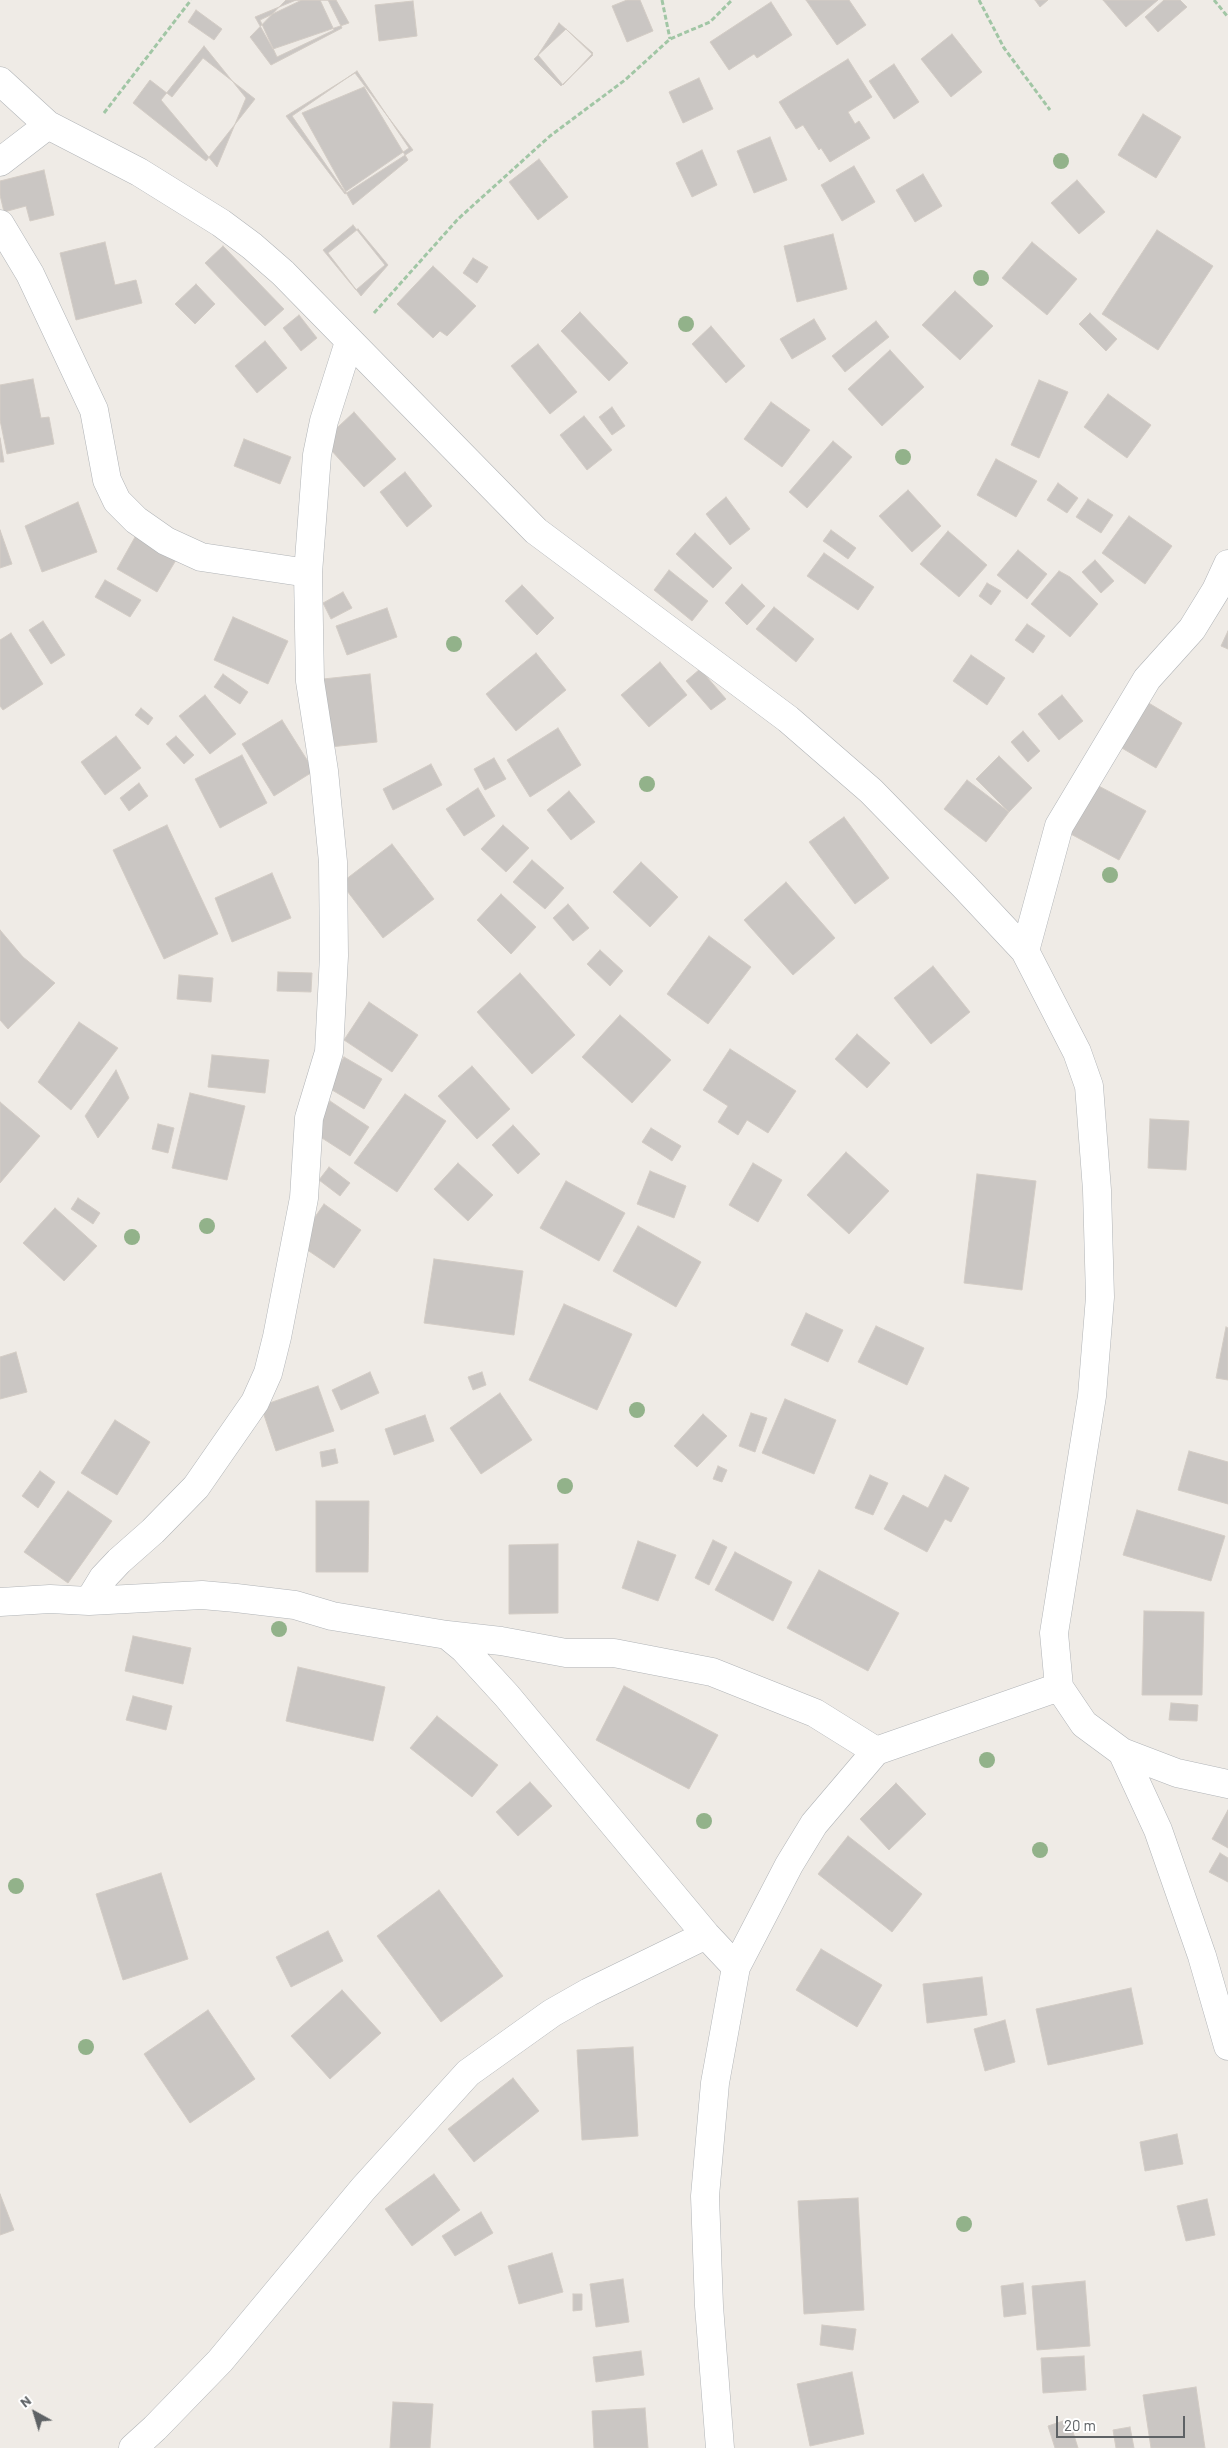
<!DOCTYPE html>
<style>
body{margin:0}
#map{position:relative;width:1228px;height:2448px;overflow:hidden;background:#efebe6;font-family:Barlow,sans-serif}
canvas{display:block}
.north{position:absolute;left:10px;top:2388px;width:50px;height:50px;-webkit-text-stroke:4px #fff;paint-order:stroke;rotate:321deg;font-size:14px;font-weight:700;line-height:20px;text-align:center;color:#5e6265}
.north::after{content:'';display:block;margin:auto;width:18px;height:22px;background:#5e6265;clip-path:polygon(50% 0,100% 100%,50% 72%,0 100%)}
.scale{position:absolute;left:1056px;top:2416px;width:129px;height:22px;box-sizing:border-box;border:2px solid #5e6265;border-top:0;padding-left:6px;font-size:15px;line-height:18px;white-space:nowrap;color:#5e6265;-webkit-text-stroke:4px #fff;paint-order:stroke}
</style>
<div id="map">
<canvas width="1228" height="2448"></canvas>
<div class="north">N</div>
<div class="scale">20 m</div>
</div>
<script>
const ctx = document.querySelector('canvas').getContext('2d');
ctx.lineJoin = 'round';
function paint(path, color) {
  ctx.fillStyle = color;
  ctx.fill(path, 'evenodd');
}
function poly(rows) {
  const path = new Path2D();
  for (const r of rows) {
    path.moveTo(r[0], r[1]);
    for (let i = 2; i < r.length; i += 2) path.lineTo(r[i], r[i + 1]);
  }
  return path;
}
function trace(path, color, width, dash) {
  ctx.strokeStyle = color;
  ctx.lineWidth = width;
  ctx.lineCap = dash ? 'butt' : 'round';
  ctx.setLineDash(dash || []);
  ctx.stroke(path);
}
const building = poly([
 [286,0,328,0,342,28,271,65,250,37,286,0],
 [296,0,336,0,349,23,273,49,255,17,296,0],
 [302,0,320,0,334,30,277,57,260,20,302,0],
 [627,0,640,0,653,31,627,42,612,6,627,0],
 [806,0,849,0,866,25,837,45,806,0],
 [1035,0,1048,0,1040,7,1035,0],
 [1103,0,1158,0,1126,27,1103,0],
 [1164,0,1180,0,1187,7,1158,32,1145,17,1164,0],
 [413,1,417,36,379,41,375,5,413,1],
 [771,2,792,35,757,58,754,54,729,70,710,42,771,2],
 [196,10,222,29,214,40,188,22,196,10],
 [559,23,593,53,563,85,538,55,559,23],
 [566,29,593,55,561,86,534,59,566,29],
 [952,34,982,72,951,97,921,59,952,34],
 [204,46,246,98,217,167,161,100,204,46],
 [203,58,255,99,206,161,133,103,150,80,172,97,203,58],
 [848,59,872,97,848,112,855,124,859,121,870,138,830,162,821,148,819,150,803,125,796,129,779,102,848,59],
 [894,64,919,102,894,119,869,81,894,64],
 [357,71,409,148,345,192,292,116,357,71],
 [355,73,413,150,345,194,286,116,355,73],
 [699,78,713,109,683,123,669,92,699,78],
 [364,87,408,160,353,205,302,113,364,87],
 [1143,114,1181,137,1156,178,1118,155,1143,114],
 [770,137,787,180,754,193,737,151,770,137],
 [702,150,717,185,692,197,676,163,702,150],
 [539,159,568,197,538,220,509,182,539,159],
 [854,166,875,202,842,221,821,185,854,166],
 [44,170,54,215,30,221,26,206,4,212,0,195,0,181,44,170],
 [923,174,942,206,915,222,896,190,923,174],
 [1077,180,1105,212,1079,234,1051,203,1077,180],
 [353,225,385,265,356,290,323,250,353,225],
 [358,229,388,265,361,296,328,253,358,229],
 [1157,230,1213,266,1158,350,1102,314,1157,230],
 [833,234,847,289,797,302,784,246,833,234],
 [105,242,115,285,136,280,142,303,76,320,60,253,105,242],
 [1032,242,1077,279,1047,315,1002,278,1032,242],
 [223,246,284,309,265,326,205,263,223,246],
 [473,258,488,267,477,283,463,273,473,258],
 [433,266,476,306,447,336,440,331,433,338,397,304,433,266],
 [196,284,215,304,195,324,175,304,196,284],
 [955,291,993,326,960,360,922,325,955,291],
 [580,312,628,363,609,381,561,331,580,312],
 [1090,313,1117,339,1106,351,1079,324,1090,313],
 [299,315,317,338,301,351,283,328,299,315],
 [814,319,826,339,792,359,780,339,814,319],
 [876,321,889,337,845,372,832,356,876,321],
 [711,326,745,366,726,383,692,344,711,326],
 [265,341,287,368,257,393,235,366,265,341],
 [538,344,577,392,550,414,511,366,538,344],
 [890,350,924,387,882,426,848,389,890,350],
 [33,379,41,418,49,417,54,444,7,454,0,420,0,385,33,379],
 [1039,380,1068,392,1039,458,1011,445,1039,380],
 [1108,394,1151,425,1127,458,1084,427,1108,394],
 [771,402,810,430,782,467,744,439,771,402],
 [612,407,625,426,612,435,599,417,612,407],
 [354,412,396,459,364,487,323,441,354,412],
 [584,416,612,450,587,470,560,435,584,416],
 [0,438,4,462,0,462,0,438],
 [244,439,291,457,280,484,234,466,244,439],
 [833,441,852,457,807,508,789,492,833,441],
 [996,459,1037,481,1016,517,977,495,996,459],
 [405,472,432,506,407,527,380,492,405,472],
 [1058,483,1078,498,1067,513,1047,500,1058,483],
 [908,490,941,526,912,552,879,516,908,490],
 [726,497,750,529,730,545,706,514,726,497],
 [1088,499,1113,515,1101,533,1076,517,1088,499],
 [78,502,97,552,42,572,25,526,78,502],
 [1129,516,1172,546,1145,584,1102,553,1129,516],
 [0,530,12,564,0,568,0,530],
 [139,530,179,555,157,592,117,569,139,530],
 [831,530,856,548,848,559,823,541,831,530],
 [948,531,987,565,959,597,920,564,948,531],
 [695,533,732,568,713,588,676,554,695,533],
 [1018,550,1047,574,1027,599,997,575,1018,550],
 [824,553,874,587,858,610,807,576,824,553],
 [1095,560,1114,581,1101,593,1082,572,1095,560],
 [669,570,708,601,692,621,654,590,669,570],
 [1059,571,1070,577,1098,604,1070,637,1031,604,1059,571],
 [105,580,141,600,130,617,95,597,105,580],
 [987,583,1001,591,991,605,979,596,987,583],
 [742,584,765,606,747,625,725,603,742,584],
 [522,585,554,618,537,635,505,601,522,585],
 [343,592,352,608,331,619,323,603,343,592],
 [774,607,814,639,796,662,756,629,774,607],
 [387,608,397,637,347,655,336,626,387,608],
 [233,617,288,641,268,684,214,660,233,617],
 [43,621,65,655,51,664,29,630,43,621],
 [1027,624,1045,636,1033,653,1015,640,1027,624],
 [1228,631,1228,649,1221,646,1228,631],
 [11,633,43,684,3,710,0,706,0,640,11,633],
 [536,653,566,690,516,731,486,694,536,653],
 [971,655,1005,678,987,705,953,681,971,655],
 [660,662,687,695,649,727,621,695,660,662],
 [700,669,726,699,711,710,686,681,700,669],
 [223,674,248,692,240,704,214,687,223,674],
 [370,674,377,742,330,747,323,679,370,674],
 [205,695,236,734,210,754,179,716,205,695],
 [1062,695,1083,721,1059,740,1038,714,1062,695],
 [1142,699,1182,723,1156,768,1115,744,1142,699],
 [141,708,153,718,148,725,135,715,141,708],
 [282,720,314,771,274,796,242,744,282,720],
 [558,728,581,765,530,797,507,760,558,728],
 [1023,731,1040,751,1028,762,1011,742,1023,731],
 [116,736,141,768,105,795,81,762,116,736],
 [176,736,194,755,184,764,166,744,176,736],
 [242,755,267,803,220,828,195,779,242,755],
 [999,756,1032,788,1009,812,976,779,999,756],
 [494,758,506,779,485,790,474,769,494,758],
 [431,764,442,785,393,810,383,789,431,764],
 [967,780,1009,812,986,842,944,809,967,780],
 [139,783,148,796,129,811,120,798,139,783],
 [1093,783,1146,811,1119,860,1067,832,1093,783],
 [478,788,495,816,464,836,446,809,478,788],
 [569,791,595,822,571,840,547,810,569,791],
 [844,817,889,878,855,904,809,842,844,817],
 [167,825,218,934,164,959,113,850,167,825],
 [503,825,529,848,506,872,481,849,503,825],
 [392,844,434,899,383,938,341,883,392,844],
 [532,860,564,888,545,909,513,882,532,860],
 [641,862,678,897,650,927,613,892,641,862],
 [272,873,291,918,232,942,215,898,272,873],
 [786,882,835,938,793,975,744,920,786,882],
 [501,894,536,927,511,954,477,920,501,894],
 [568,904,589,928,573,941,553,918,568,904],
 [0,930,23,957,55,983,8,1029,0,1020,0,930],
 [709,936,751,967,708,1024,667,994,709,936],
 [600,950,623,971,610,986,587,964,600,950],
 [933,966,970,1012,931,1044,894,998,933,966],
 [278,972,312,973,311,992,277,991,278,972],
 [520,973,575,1035,532,1074,477,1012,520,973],
 [179,975,213,978,211,1002,177,999,179,975],
 [369,1002,418,1035,392,1072,344,1040,369,1002],
 [620,1015,671,1060,632,1103,582,1057,620,1015],
 [79,1022,118,1048,71,1110,38,1082,79,1022],
 [857,1034,890,1063,867,1088,835,1059,857,1034],
 [730,1049,796,1091,768,1133,747,1120,738,1135,718,1122,728,1106,703,1090,730,1049],
 [212,1055,269,1060,265,1093,208,1087,212,1055],
 [344,1057,382,1079,364,1109,327,1087,344,1057],
 [472,1066,510,1109,477,1139,438,1096,472,1066],
 [116,1070,129,1098,98,1138,85,1116,116,1070],
 [190,1093,245,1106,227,1180,172,1168,190,1093],
 [405,1094,446,1121,397,1192,354,1163,405,1094],
 [330,1101,369,1127,350,1156,311,1131,330,1101],
 [0,1102,40,1136,0,1183,0,1102],
 [1150,1119,1189,1121,1186,1170,1148,1168,1150,1119],
 [158,1124,174,1128,168,1153,152,1149,158,1124],
 [513,1125,540,1154,518,1174,492,1145,513,1125],
 [651,1128,681,1146,672,1161,642,1142,651,1128],
 [846,1152,889,1191,849,1234,807,1195,846,1152],
 [458,1163,493,1195,468,1221,434,1189,458,1163],
 [753,1163,782,1180,758,1222,729,1205,753,1163],
 [329,1167,350,1183,340,1196,319,1180,329,1167],
 [650,1171,686,1186,674,1218,637,1204,650,1171],
 [977,1174,1036,1181,1022,1290,964,1283,977,1174],
 [566,1181,625,1213,599,1261,540,1228,566,1181],
 [78,1198,100,1213,93,1224,71,1209,78,1198],
 [324,1204,361,1230,334,1268,297,1243,324,1204],
 [55,1208,97,1246,64,1281,23,1243,55,1208],
 [638,1226,701,1262,676,1307,613,1271,638,1226],
 [434,1259,523,1271,514,1335,424,1323,434,1259],
 [564,1304,632,1334,597,1410,529,1380,564,1304],
 [806,1313,843,1330,828,1362,791,1345,806,1313],
 [876,1326,924,1348,907,1385,858,1362,876,1326],
 [1226,1327,1228,1328,1228,1380,1216,1378,1226,1327],
 [16,1352,27,1392,0,1399,0,1357,16,1352],
 [370,1372,379,1393,341,1410,332,1390,370,1372],
 [482,1372,486,1385,473,1390,468,1377,482,1372],
 [318,1386,334,1431,276,1451,261,1406,318,1386],
 [500,1393,532,1440,481,1474,450,1428,500,1393],
 [785,1399,836,1420,814,1474,762,1453,785,1399],
 [751,1413,767,1418,755,1452,739,1446,751,1413],
 [703,1414,727,1436,697,1467,674,1446,703,1414],
 [425,1415,434,1441,394,1455,385,1429,425,1415],
 [115,1420,150,1442,117,1495,81,1473,115,1420],
 [335,1449,338,1463,322,1467,320,1452,335,1449],
 [1189,1451,1228,1462,1228,1504,1178,1490,1189,1451],
 [718,1466,727,1470,722,1482,713,1479,718,1466],
 [40,1471,55,1482,38,1508,22,1496,40,1471],
 [870,1475,888,1483,873,1515,855,1508,870,1475],
 [945,1475,969,1488,951,1522,945,1519,927,1552,884,1529,903,1495,928,1508,945,1475],
 [68,1491,112,1521,68,1583,24,1552,68,1491],
 [316,1501,369,1501,368,1572,316,1572,316,1501],
 [1137,1510,1225,1536,1211,1581,1123,1555,1137,1510],
 [713,1540,727,1547,709,1585,695,1578,713,1540],
 [638,1541,676,1555,658,1601,622,1588,638,1541],
 [558,1544,558,1613,509,1614,509,1545,558,1544],
 [735,1552,792,1582,773,1621,715,1590,735,1552],
 [819,1570,899,1613,868,1671,787,1628,819,1570],
 [1144,1611,1204,1612,1202,1695,1142,1695,1144,1611],
 [133,1636,191,1648,183,1684,125,1671,133,1636],
 [298,1667,385,1687,373,1741,286,1721,298,1667],
 [624,1686,718,1735,689,1789,596,1740,624,1686],
 [133,1696,172,1706,166,1730,126,1720,133,1696],
 [1171,1703,1198,1705,1197,1721,1169,1720,1171,1703],
 [437,1716,498,1765,472,1797,410,1748,437,1716],
 [530,1782,552,1806,518,1836,496,1812,530,1782],
 [896,1783,926,1814,889,1850,860,1819,896,1783],
 [1228,1810,1228,1848,1212,1839,1228,1810],
 [848,1836,922,1894,892,1932,818,1874,848,1836],
 [1220,1853,1228,1858,1228,1882,1209,1872,1220,1853],
 [161,1873,188,1959,123,1980,96,1894,161,1873],
 [439,1890,503,1976,441,2022,377,1936,439,1890],
 [328,1931,343,1961,291,1987,276,1957,328,1931],
 [821,1949,882,1985,857,2027,796,1990,821,1949],
 [982,1977,987,2015,927,2023,923,1984,982,1977],
 [1131,1988,1143,2044,1048,2065,1036,2009,1131,1988],
 [342,1990,381,2033,330,2079,291,2036,342,1990],
 [208,2010,255,2079,190,2123,144,2054,208,2010],
 [1005,2020,1015,2062,985,2071,974,2029,1005,2020],
 [633,2047,638,2136,582,2140,577,2050,633,2047],
 [513,2078,539,2111,474,2162,448,2129,513,2078],
 [1177,2134,1183,2164,1145,2171,1140,2142,1177,2134],
 [434,2174,460,2210,412,2246,385,2209,434,2174],
 [0,2194,14,2230,0,2235,0,2194],
 [858,2198,864,2310,804,2314,798,2201,858,2198],
 [1207,2199,1215,2235,1186,2241,1177,2206,1207,2199],
 [481,2212,493,2233,455,2256,442,2236,481,2212],
 [552,2253,563,2292,519,2304,508,2266,552,2253],
 [623,2279,629,2322,596,2327,590,2284,623,2279],
 [1085,2281,1090,2346,1037,2350,1032,2286,1085,2281],
 [1023,2283,1026,2314,1004,2317,1001,2286,1023,2283],
 [573,2294,582,2294,582,2310,573,2311,573,2294],
 [822,2325,856,2329,853,2350,820,2345,822,2325],
 [641,2351,644,2375,596,2382,593,2357,641,2351],
 [1084,2356,1086,2390,1043,2393,1041,2358,1084,2356],
 [852,2372,864,2434,810,2446,797,2384,852,2372],
 [1196,2387,1205,2448,1151,2448,1143,2395,1196,2387],
 [393,2402,433,2404,430,2448,390,2448,393,2402],
 [645,2408,648,2448,594,2448,592,2411,645,2408],
 [1069,2419,1078,2448,1055,2448,1048,2426,1069,2419],
 [1130,2427,1134,2448,1116,2448,1113,2430,1130,2427]
]);
paint(building, '#cac6c3');
trace(building, '#d3ccc5', 1);
const minor = poly([
 [0,81,48,125,139,172,221,223,252,246,283,273,536,531,788,719,871,791,965,887,1025,951,1077,1052,1089,1086,1097,1190,1100,1297,1092,1396,1054,1633,1059,1687,1084,1724,1122,1752,1177,1773,1228,1784],
 [0,162,48,125],
 [0,224,30,274,94,410,107,480,117,501,136,520,166,541,201,557,308,573],
 [1025,951,1059,826,1147,679,1192,629,1216,590,1228,564],
 [89,1601,202,1595,236,1598,295,1605,332,1616,447,1635,464,1649,507,1696,706,1935,736,1967],
 [0,1602,50,1599,89,1601,103,1578,119,1561,153,1531,196,1487,255,1402,268,1373,277,1337,304,1198,309,1118,329,1052,334,956,333,862,324,771,310,681,308,573,317,455,324,421,349,342],
 [447,1635,501,1641,566,1653,614,1653,712,1672,815,1713,876,1751],
 [1122,1752,1158,1830,1202,1956,1228,2046],
 [133,2448,155,2428,220,2361,363,2189,468,2073,552,2013,589,1992,706,1935],
 [720,2448,709,2306,705,2196,715,2083,736,1967,789,1865,814,1824,876,1751,1059,1687]
]);
trace(minor, '#b1b4b7', 29);
trace(poly([
 [662,0,670,39],
 [979,0,1004,48,1050,110],
 [1214,0,1228,17],
 [104,113,191,0],
 [374,313,458,219,550,136,625,80,670,39,710,22,732,0]
]), '#a1c6a5', 3, [5, 2.5]);
trace(minor, '#fff', 28);
ctx.fillStyle = '#92b28a';
for (const [x, y] of [
 [1061,161],
 [981,278],
 [686,324],
 [903,457],
 [454,644],
 [647,784],
 [1110,875],
 [207,1226],
 [132,1237],
 [637,1410],
 [565,1486],
 [279,1629],
 [987,1760],
 [704,1821],
 [1040,1850],
 [16,1886],
 [86,2047],
 [964,2224]
]) {
  ctx.beginPath();
  ctx.arc(x, y, 8, 0, 2 * Math.PI);
  ctx.fill();
}
</script>
